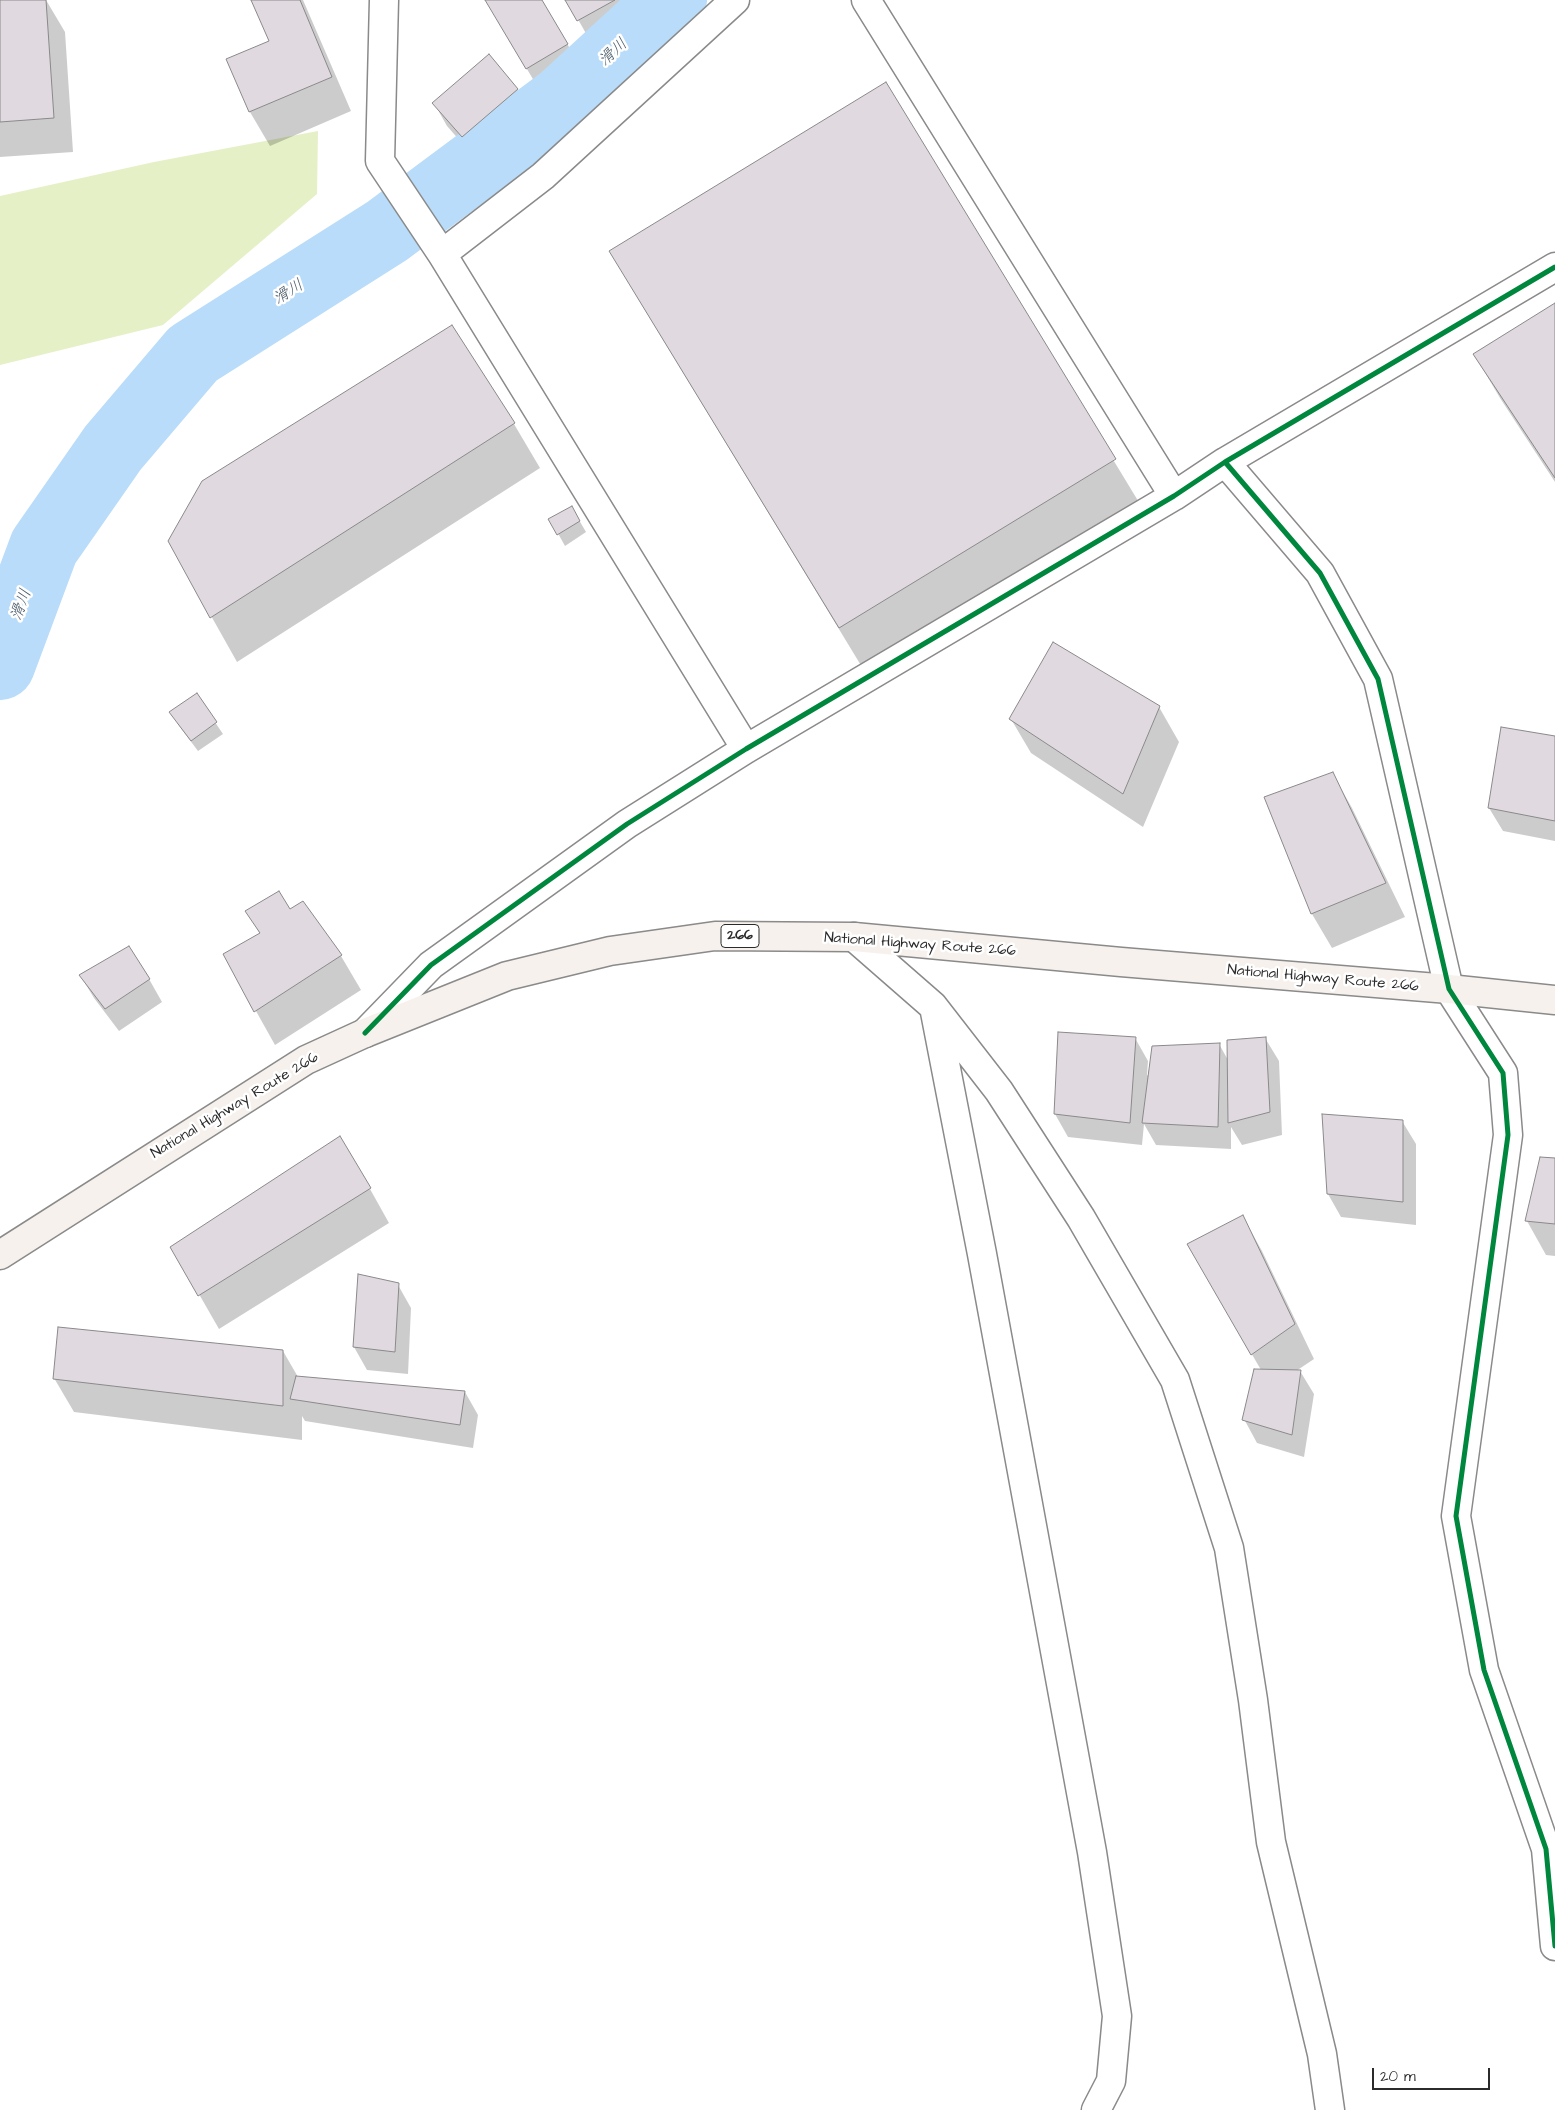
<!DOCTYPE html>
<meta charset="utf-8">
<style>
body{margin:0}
#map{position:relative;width:1555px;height:2110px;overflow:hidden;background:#fff;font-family:"Architects Daughter",sans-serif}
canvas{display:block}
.scale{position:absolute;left:1372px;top:2068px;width:118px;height:22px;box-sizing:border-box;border:2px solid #2b2b2b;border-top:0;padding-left:6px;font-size:15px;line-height:18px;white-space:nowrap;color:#2b2b2b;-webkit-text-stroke:4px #fff;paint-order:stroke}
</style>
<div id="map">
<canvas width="1555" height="2110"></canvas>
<div class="scale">20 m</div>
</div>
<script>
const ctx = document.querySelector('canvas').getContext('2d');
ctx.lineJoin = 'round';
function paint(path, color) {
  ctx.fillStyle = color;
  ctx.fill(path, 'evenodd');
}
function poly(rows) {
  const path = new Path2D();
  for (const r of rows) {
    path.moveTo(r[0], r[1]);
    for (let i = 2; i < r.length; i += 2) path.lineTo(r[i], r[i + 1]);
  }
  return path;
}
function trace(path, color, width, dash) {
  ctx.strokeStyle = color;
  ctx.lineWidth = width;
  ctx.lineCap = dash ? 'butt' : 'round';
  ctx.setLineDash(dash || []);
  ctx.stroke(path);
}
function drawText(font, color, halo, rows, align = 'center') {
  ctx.font = font + ' "Architects Daughter","Klee One",sans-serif';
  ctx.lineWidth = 5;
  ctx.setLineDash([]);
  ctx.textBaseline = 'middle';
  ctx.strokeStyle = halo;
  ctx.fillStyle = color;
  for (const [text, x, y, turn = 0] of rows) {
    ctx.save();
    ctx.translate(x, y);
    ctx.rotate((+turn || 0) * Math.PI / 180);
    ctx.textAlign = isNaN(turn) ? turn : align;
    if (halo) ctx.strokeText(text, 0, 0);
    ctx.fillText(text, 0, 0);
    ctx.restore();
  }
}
paint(poly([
 [318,131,317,194,163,325,0,365,0,196,154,162]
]), '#e5f0c7');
paint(poly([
 [46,0,65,32,73,152,0,157,0,1],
 [252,0,303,0,351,111,270,146,250,112,227,60,270,42],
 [486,0,541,0,581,67,540,91],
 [567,0,624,0,634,19,592,44],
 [885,84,1140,504,865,672,636,295],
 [517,89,530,112,476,159,447,126,434,103],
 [1555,304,1555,482,1500,398,1474,354],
 [452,327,514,424,540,468,237,662,169,541],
 [572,508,586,532,565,546,550,519],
 [196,694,223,734,198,751,177,723],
 [1159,707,1179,742,1143,827,1031,753,1011,719],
 [1555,737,1555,841,1503,831,1489,808],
 [1332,773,1352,808,1405,917,1332,948,1312,914,1266,798],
 [303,903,341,956,361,990,275,1045,224,954,260,934,247,911,290,910],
 [80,975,149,979,162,1002,119,1031,94,998],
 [1135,1038,1148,1061,1147,1075,1149,1076,1219,1044,1228,1060,1265,1038,1279,1061,1282,1135,1242,1145,1231,1127,1231,1149,1156,1145,1144,1124,1142,1145,1068,1137,1055,1114],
 [1402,1121,1416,1144,1416,1225,1341,1217,1328,1194],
 [1555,1159,1555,1256,1546,1255,1527,1221],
 [370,1189,389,1223,219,1329,172,1247],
 [1243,1217,1262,1251,1314,1359,1296,1371,1300,1371,1314,1394,1304,1457,1257,1443,1244,1419,1261,1370,1189,1245],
 [359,1275,398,1285,411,1308,408,1374,367,1370,354,1347],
 [283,1351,298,1377,465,1392,478,1415,473,1448,305,1421,302,1416,302,1440,74,1412,54,1378]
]), '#0003');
trace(poly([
 [0,665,44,547,113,448,193,354,387,231,563,100,672,0]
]), '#b8dcf9', 70);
const building = poly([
 [0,0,46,0,54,118,0,122,0,0],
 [251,0,300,0,332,77,249,112,226,59,269,41,251,0],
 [485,0,542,0,568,44,526,69,485,0],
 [565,0,615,0,577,21,565,0],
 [489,54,518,89,462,137,432,103,489,54],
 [886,82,1116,459,839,628,609,251,886,82],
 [1555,303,1555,478,1473,354,1555,303],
 [452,325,515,423,210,618,168,541,202,481,452,325],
 [572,506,580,521,557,535,548,519,572,506],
 [1053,642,1160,706,1123,794,1009,719,1053,642],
 [197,693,217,722,191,741,169,712,197,693],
 [1501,727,1555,736,1555,821,1488,808,1501,727],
 [1333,772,1386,883,1311,914,1264,797,1333,772],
 [279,891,290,909,303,901,342,955,254,1012,223,954,260,933,245,911,279,891],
 [129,946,150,979,105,1009,79,975,129,946],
 [1058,1032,1136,1037,1130,1123,1054,1114,1058,1032],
 [1266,1037,1270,1112,1228,1123,1227,1040,1266,1037],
 [1220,1043,1218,1127,1142,1123,1152,1046,1220,1043],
 [1322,1114,1403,1120,1403,1202,1327,1194,1322,1114],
 [340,1136,371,1188,198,1296,170,1247,340,1136],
 [1540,1157,1555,1158,1555,1224,1525,1221,1540,1157],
 [1243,1215,1295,1324,1251,1355,1187,1244,1243,1215],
 [358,1274,399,1283,395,1352,353,1347,358,1274],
 [58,1327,283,1350,283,1406,53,1379,58,1327],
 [1254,1369,1301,1370,1292,1435,1242,1420,1254,1369],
 [296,1376,465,1391,460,1425,290,1399,296,1376]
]);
paint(building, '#e1d9e0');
trace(building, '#8a8a8a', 1);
const minor = poly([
 [384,0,380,161,442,254,746,749],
 [866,0,1174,496],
 [442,254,543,176,735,0],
 [1225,462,1320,573,1378,679,1449,989,1503,1073,1508,1135,1456,1516,1484,1670,1546,1849,1555,1946],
 [854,937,933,1006,999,1091,1081,1218,1175,1380,1229,1548,1253,1700,1271,1842,1322,2054,1330,2110],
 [935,1012,982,1254,1092,1852,1117,2016,1111,2081,1096,2110],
 [365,1033,431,965,627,824,746,749,1174,496,1225,462,1555,267]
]);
const highway = poly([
 [0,1255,306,1060,365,1033,507,976,610,951,715,936,854,937,1121,962,1449,989,1555,1000]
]);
trace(minor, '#8a8a8a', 31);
trace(highway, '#8a8a8a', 31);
trace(minor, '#fff', 28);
trace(highway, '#f6f1ec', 28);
trace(poly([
 [1225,462,1320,573,1378,679,1449,989,1503,1073,1508,1135,1456,1516,1484,1670,1546,1849,1555,1946],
 [365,1033,431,965,627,824,746,749,1174,496,1225,462,1555,267]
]), '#00873e', 5);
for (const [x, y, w] of [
 [740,936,38]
]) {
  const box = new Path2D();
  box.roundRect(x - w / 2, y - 11.5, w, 23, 4);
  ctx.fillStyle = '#fff';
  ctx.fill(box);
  trace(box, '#2b2b2b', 1);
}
drawText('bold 14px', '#2b2b2b', null, [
 ["266",740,936]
]);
drawText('15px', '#2b2b2b', '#fff', [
 ["National Highway Route 266",920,945,4],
 ["National Highway Route 266",1323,979,5],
 ["National Highway Route 266",235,1106,-31]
]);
drawText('italic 16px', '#4c5c68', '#fff', [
 ["滑川",614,53,-43],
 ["滑川",289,293,-32],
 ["滑川",22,605,-70]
]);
</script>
